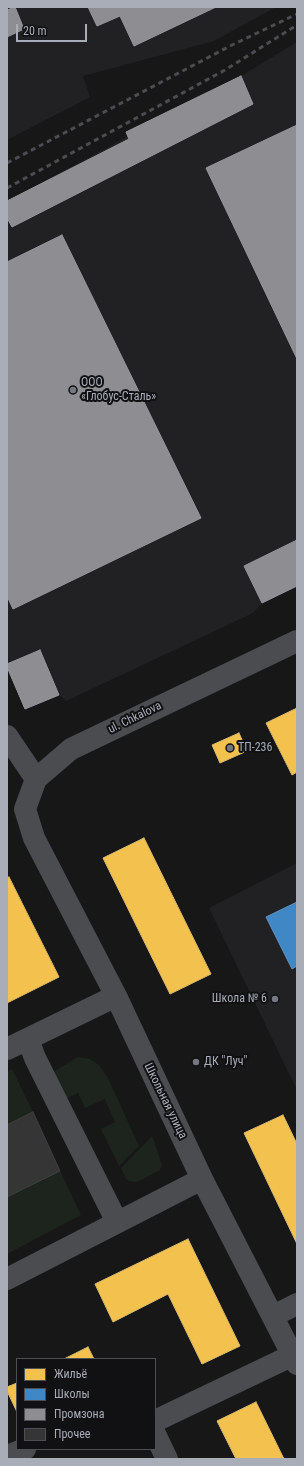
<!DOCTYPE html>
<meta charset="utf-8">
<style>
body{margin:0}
#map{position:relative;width:304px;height:1466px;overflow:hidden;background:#171717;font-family:"Roboto Condensed",sans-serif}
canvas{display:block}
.frame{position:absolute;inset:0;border:8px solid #a8adb8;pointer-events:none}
.legend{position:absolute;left:16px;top:1358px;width:140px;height:92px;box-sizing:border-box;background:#111113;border:1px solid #4d4f55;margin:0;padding:5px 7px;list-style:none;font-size:12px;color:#a8adb8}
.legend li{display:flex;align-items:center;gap:8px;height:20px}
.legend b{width:20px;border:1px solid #4d4f55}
.scale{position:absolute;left:16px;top:24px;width:71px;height:18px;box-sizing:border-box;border:2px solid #a8adb8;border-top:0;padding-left:5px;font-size:12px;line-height:14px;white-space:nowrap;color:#a8adb8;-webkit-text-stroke:3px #111113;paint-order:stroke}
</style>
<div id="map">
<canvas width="304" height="1466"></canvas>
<div class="frame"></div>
<ul class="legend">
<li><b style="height:11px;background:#f2c14e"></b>Жильё</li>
<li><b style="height:11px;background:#3f88c5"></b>Школы</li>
<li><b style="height:11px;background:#8d8d92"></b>Промзона</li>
<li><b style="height:11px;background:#353536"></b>Прочее</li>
</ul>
<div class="scale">20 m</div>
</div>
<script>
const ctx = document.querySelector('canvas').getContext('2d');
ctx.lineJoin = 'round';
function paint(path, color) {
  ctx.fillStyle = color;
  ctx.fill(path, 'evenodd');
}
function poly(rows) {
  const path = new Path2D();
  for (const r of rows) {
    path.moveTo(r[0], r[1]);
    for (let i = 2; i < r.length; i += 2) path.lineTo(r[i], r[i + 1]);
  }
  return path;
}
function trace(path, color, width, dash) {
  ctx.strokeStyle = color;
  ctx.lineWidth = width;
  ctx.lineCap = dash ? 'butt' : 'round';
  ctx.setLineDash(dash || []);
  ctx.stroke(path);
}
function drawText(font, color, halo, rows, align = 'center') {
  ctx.font = font + ' "Roboto Condensed",sans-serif';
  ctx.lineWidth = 4;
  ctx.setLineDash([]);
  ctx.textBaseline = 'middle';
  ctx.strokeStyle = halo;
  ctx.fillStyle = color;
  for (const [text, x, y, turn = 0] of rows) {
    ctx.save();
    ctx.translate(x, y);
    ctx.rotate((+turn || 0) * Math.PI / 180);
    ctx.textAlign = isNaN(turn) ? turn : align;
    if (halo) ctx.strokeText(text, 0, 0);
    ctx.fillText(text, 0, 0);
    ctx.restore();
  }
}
paint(poly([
 [7,7,276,7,214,41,83,76,90,97,7,140],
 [297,42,297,540,244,566,262,603,253,613,66,701,59,695,25,709,7,667,7,201,241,76],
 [297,863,297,1090,209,908]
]), '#212123');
paint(poly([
 [78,1057,90,1059,99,1065,108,1078,139,1146,119,1166,101,1129,115,1122,105,1099,85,1108,78,1093,57,1103,45,1077],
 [12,1069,33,1112,7,1125,7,1072],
 [152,1136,160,1159,162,1165,160,1170,137,1182,129,1181,126,1179,121,1168],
 [60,1171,81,1215,7,1254,7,1197]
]), '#1d241e');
const homes = poly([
 [297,708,297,772,292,775,266,723,297,708],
 [239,733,247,751,220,763,212,745,239,733],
 [144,838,211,974,170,994,103,858,144,838],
 [9,877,59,977,7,1003,7,878,9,877],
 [283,1115,297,1144,297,1244,244,1133,283,1115],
 [188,1239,240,1346,202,1364,168,1294,113,1322,95,1284,188,1239],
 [88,1347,94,1359,64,1359,88,1347],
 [17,1383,17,1412,7,1391,7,1387,17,1383],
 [256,1402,284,1459,236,1459,217,1421,256,1402]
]);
paint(homes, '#f2c14e');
trace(homes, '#dcbb6e', 1);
const schools = poly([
 [297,902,297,966,292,969,266,917,297,902]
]);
paint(schools, '#3f88c5');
trace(schools, '#5e93c1', 1);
const industry = poly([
 [15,7,24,29,7,37,7,10,15,7],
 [88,7,216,7,134,46,120,16,97,26,88,7],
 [241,76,253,104,12,227,7,218,7,201,129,139,126,132,241,76],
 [297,125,297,359,206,168,297,125],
 [62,235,201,518,13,609,7,596,7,262,62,235],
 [297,540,297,586,262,603,244,566,297,540],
 [40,650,59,695,25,709,7,667,7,664,40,650]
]);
paint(industry, '#8d8d92');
trace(industry, '#95979d', 1);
const building = poly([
 [33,1112,60,1171,7,1197,7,1125,33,1112]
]);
paint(building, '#353536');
trace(building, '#3f4043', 1);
trace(poly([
 [297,641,71,749,36,779,25,809,34,838,116,996,202,1179,297,1364],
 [7,736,36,779],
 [28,1039,35,1058,117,1222],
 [7,1049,116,996],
 [7,1279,202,1179],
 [273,1316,297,1304],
 [155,1421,293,1355],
 [155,1434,167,1459],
 [7,1456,25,1449]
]), '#4b4c50', 22);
trace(poly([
 [7,163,232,45,297,14],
 [7,188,225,70,297,25]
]), '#4b4c4f', 3, [5, 4]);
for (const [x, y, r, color] of [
 [73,390,4,"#757880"],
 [230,748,4,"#757880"],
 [275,999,4,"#757880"],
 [196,1062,4,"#757880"]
]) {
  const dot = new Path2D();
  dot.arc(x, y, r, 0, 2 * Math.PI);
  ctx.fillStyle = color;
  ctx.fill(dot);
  trace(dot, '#111113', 1.5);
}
drawText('12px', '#a8adb8', '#111113', [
 ["ООО",81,383],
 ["«Глобус-Сталь»",81,397],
 ["ТП-236",238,748],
 ["Школа № 6",267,999,"right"],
 ["ДК \"Луч\"",204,1062]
], 'left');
drawText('12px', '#a8adb8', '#111113', [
 ["ul. Chkalova",135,718,-26],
 ["Школьная улица",165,1101,64]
]);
</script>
